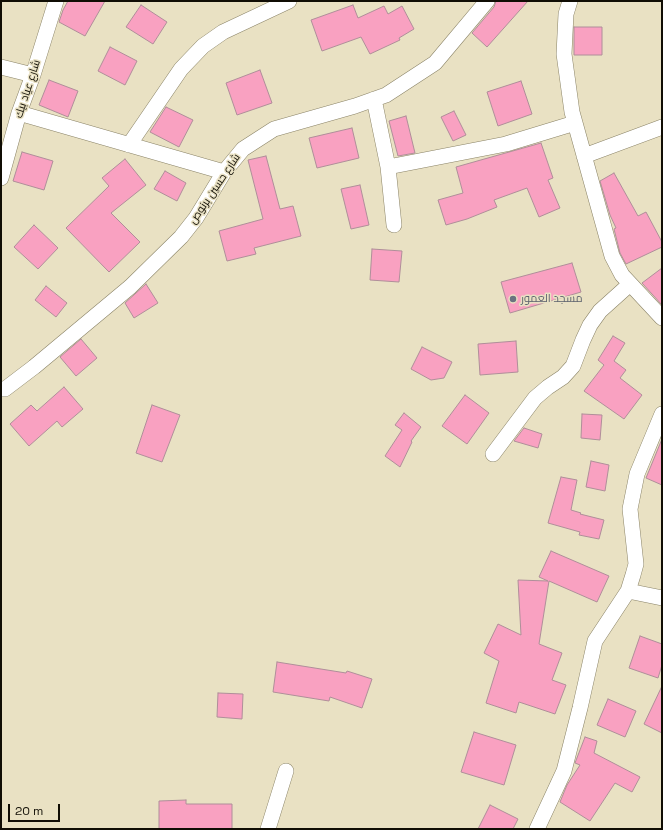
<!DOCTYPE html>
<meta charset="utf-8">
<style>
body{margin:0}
#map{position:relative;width:663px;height:830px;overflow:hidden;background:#e9e1c3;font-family:"Space Grotesk",sans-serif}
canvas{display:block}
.frame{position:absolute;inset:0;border:2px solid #100d04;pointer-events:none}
.scale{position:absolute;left:8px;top:804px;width:52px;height:18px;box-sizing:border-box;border:2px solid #100d04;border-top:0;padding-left:5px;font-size:12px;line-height:14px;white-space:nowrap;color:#100d04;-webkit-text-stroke:3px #e9e1c3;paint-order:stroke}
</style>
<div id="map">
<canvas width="663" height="830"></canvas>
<div class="frame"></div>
<div class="scale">20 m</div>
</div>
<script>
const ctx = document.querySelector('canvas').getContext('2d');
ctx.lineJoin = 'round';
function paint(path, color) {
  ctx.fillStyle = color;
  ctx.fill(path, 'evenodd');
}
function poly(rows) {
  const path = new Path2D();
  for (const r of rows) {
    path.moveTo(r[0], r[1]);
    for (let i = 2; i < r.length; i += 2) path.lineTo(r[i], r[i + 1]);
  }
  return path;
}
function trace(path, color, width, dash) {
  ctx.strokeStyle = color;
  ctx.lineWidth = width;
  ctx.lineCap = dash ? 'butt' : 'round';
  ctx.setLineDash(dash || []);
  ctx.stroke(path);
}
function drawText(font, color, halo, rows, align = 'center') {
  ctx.font = font + ' "Space Grotesk",Cairo,sans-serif';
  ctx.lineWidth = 3;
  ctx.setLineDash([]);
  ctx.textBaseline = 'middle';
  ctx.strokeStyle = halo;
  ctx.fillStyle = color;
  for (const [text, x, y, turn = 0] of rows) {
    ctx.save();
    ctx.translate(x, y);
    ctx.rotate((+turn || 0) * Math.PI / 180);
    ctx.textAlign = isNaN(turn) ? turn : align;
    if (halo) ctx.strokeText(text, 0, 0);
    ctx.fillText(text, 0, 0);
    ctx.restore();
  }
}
const building = poly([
 [68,1,105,1,85,36,59,22,63,10,68,1],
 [496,1,528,1,487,47,472,33,494,7,496,1],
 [141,5,167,22,153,44,126,27,141,5],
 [353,5,358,18,384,6,388,14,402,6,414,29,399,38,400,40,370,54,361,37,322,51,311,20,353,5],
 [574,27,602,27,602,55,574,55,574,27],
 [110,47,137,61,125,85,98,71,110,47],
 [260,70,272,103,237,115,226,83,260,70],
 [49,80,78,91,68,117,39,105,49,80],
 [521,81,532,114,498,126,487,92,521,81],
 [166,107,193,120,179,147,150,132,166,107],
 [454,111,466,135,453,141,441,117,454,111],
 [406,116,415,153,398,156,389,121,406,116],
 [352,128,359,158,317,168,309,138,352,128],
 [541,143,553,178,548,180,560,208,539,217,527,188,494,200,497,207,467,219,446,225,438,200,463,193,456,167,541,143],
 [22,152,53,161,44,190,13,181,22,152],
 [266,156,280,209,293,206,301,236,254,248,256,254,227,261,219,231,263,219,248,160,266,156],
 [125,159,146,185,111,213,140,242,109,272,66,228,109,186,102,178,125,159],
 [165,171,186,183,177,201,154,189,165,171],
 [614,173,638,216,646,212,662,242,662,247,626,264,620,253,614,229,616,228,610,215,600,181,614,173],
 [360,185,369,225,351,229,341,189,360,185],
 [34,225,58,248,38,269,14,247,34,225],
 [372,249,402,251,399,282,370,280,372,249],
 [572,263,581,292,510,313,501,282,572,263],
 [662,268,662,305,642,283,662,268],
 [146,284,158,303,134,318,125,303,146,284],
 [46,286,67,303,56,317,35,300,46,286],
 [613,336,625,343,614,361,626,370,620,378,642,395,624,419,584,391,604,365,598,360,613,336],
 [81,339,97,358,76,376,60,357,81,339],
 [516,341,518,372,480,375,478,344,516,341],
 [422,347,452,362,444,378,431,380,411,369,422,347],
 [64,387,83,409,62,427,57,421,29,446,10,424,31,405,37,411,64,387],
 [465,395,489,413,467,444,442,426,465,395],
 [152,405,180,415,162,462,136,453,152,405],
 [404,413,421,427,411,441,412,442,400,467,385,456,402,430,395,425,404,413],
 [582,414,602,415,600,440,581,438,582,414],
 [524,428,542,434,538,448,514,441,524,428],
 [662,439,662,485,646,478,662,439],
 [591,461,609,465,605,491,586,487,591,461],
 [561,477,577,480,571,510,581,513,580,514,604,520,599,539,579,535,580,532,548,523,561,477],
 [551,551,609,576,597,602,549,581,539,644,562,653,552,680,566,685,555,714,519,702,516,713,486,703,499,661,484,653,498,624,521,635,518,580,548,581,539,577,551,551],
 [640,636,662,644,662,665,658,678,629,668,640,636],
 [277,662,346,673,347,671,372,679,362,708,330,697,329,701,273,692,277,662],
 [662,686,662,733,644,724,662,686],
 [218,693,243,694,242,719,217,717,218,693],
 [608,699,636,711,625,737,597,725,608,699],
 [474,732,516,745,504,785,461,772,474,732],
 [585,737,597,741,594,753,640,777,632,792,615,783,590,821,560,802,567,785,580,765,575,763,585,737],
 [186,800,186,804,232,804,232,829,159,829,159,801,186,800],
 [490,805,518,819,513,829,478,829,490,805]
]);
paint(building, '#f9a1c1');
trace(building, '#af8e99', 1);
const minor = poly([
 [570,1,566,14,564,54,572,112,612,256,622,275,662,318],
 [1,67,33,75],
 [374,99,388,167,394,225],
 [19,113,224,172],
 [129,145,181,69,203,46,223,32,289,1],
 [584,156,662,127],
 [388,167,506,144,575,123],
 [1,178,19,113,33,75,56,1],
 [1,389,5,389,34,367,130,287,181,237,196,218,224,172,243,149,274,129,355,106,386,95,435,63,487,1],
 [493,454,535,398,548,387,563,377,573,366,583,340,590,325,600,311,630,284],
 [628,591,662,598],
 [268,829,286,771],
 [537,829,564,771,580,708,595,641,628,591,633,575,636,564,630,509,637,474,662,414]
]);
trace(minor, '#8a8367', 16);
trace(minor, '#fff', 15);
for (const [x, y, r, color] of [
 [513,299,4,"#6b7280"]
]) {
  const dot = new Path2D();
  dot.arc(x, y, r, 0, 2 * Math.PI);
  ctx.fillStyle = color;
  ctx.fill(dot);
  trace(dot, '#e9e1c3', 1.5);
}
drawText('11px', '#100d04', '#e9e1c3', [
 ["شارع عياد بيك",28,89,-72],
 ["شارع حسين برنوص",215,189,-56]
]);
drawText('11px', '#5b616d', '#e9e1c3', [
 ["مسجد العمور",521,299]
], 'left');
</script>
